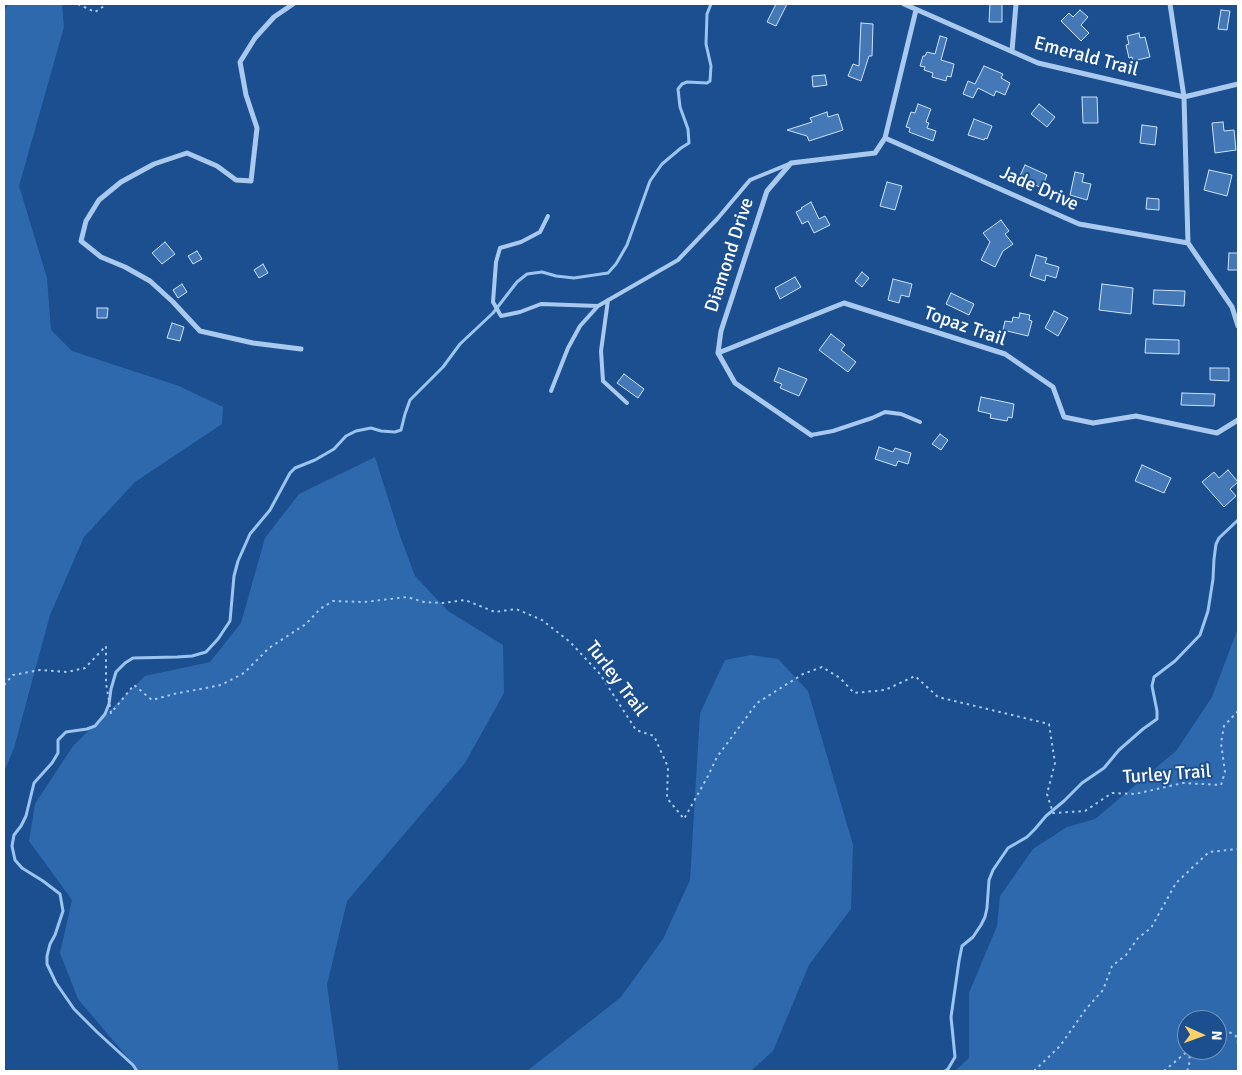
<!DOCTYPE html>
<style>
body{margin:0}
#map{position:relative;width:1242px;height:1075px;overflow:hidden;background:#1b4f8f;font-family:Signika,sans-serif}
canvas{display:block}
.frame{position:absolute;inset:0;border:5px solid #fff;pointer-events:none}
.north{position:absolute;left:1177px;top:1010px;width:50px;height:50px;box-sizing:border-box;background:#1b4f8f;border:1px solid #7695bc;border-radius:50%;rotate:92deg;font-size:14px;font-weight:700;line-height:20px;text-align:center;color:#fff}
.north::after{content:'';display:block;margin:auto;width:18px;height:22px;background:#ffd166;clip-path:polygon(50% 0,100% 100%,50% 72%,0 100%)}
</style>
<div id="map">
<canvas width="1242" height="1075"></canvas>
<div class="frame"></div>
<div class="north">N</div>
</div>
<script>
const ctx = document.querySelector('canvas').getContext('2d');
ctx.lineJoin = 'round';
function paint(path, color) {
  ctx.fillStyle = color;
  ctx.fill(path, 'evenodd');
}
function poly(rows) {
  const path = new Path2D();
  for (const r of rows) {
    path.moveTo(r[0], r[1]);
    for (let i = 2; i < r.length; i += 2) path.lineTo(r[i], r[i + 1]);
  }
  return path;
}
function trace(path, color, width, dash) {
  ctx.strokeStyle = color;
  ctx.lineWidth = width;
  ctx.lineCap = dash ? 'butt' : 'round';
  ctx.setLineDash(dash || []);
  ctx.stroke(path);
}
function drawText(font, color, halo, rows, align = 'center') {
  ctx.font = font + ' Signika,sans-serif';
  ctx.lineWidth = 4;
  ctx.setLineDash([]);
  ctx.textBaseline = 'middle';
  ctx.strokeStyle = halo;
  ctx.fillStyle = color;
  for (const [text, x, y, turn = 0] of rows) {
    ctx.save();
    ctx.translate(x, y);
    ctx.rotate((+turn || 0) * Math.PI / 180);
    ctx.textAlign = isNaN(turn) ? turn : align;
    if (halo) ctx.strokeText(text, 0, 0);
    ctx.fillText(text, 0, 0);
    ctx.restore();
  }
}
paint(poly([
 [8,4,62,4,64,27,19,186,47,278,51,330,72,351,179,386,223,407,222,424,135,482,84,537,50,615,14,748,4,772,4,12],
 [375,457,400,536,415,576,448,611,503,645,504,693,465,763,347,901,327,985,339,1071,139,1071,78,999,60,953,72,900,29,841,35,804,73,746,145,676,210,662,241,623,265,538,299,494],
 [1238,628,1238,1071,955,1071,969,1058,969,993,997,926,1000,896,1033,849,1067,827,1095,819,1176,751,1212,697],
 [1187,1020,1217,1020,1217,1050,1187,1050],
 [751,655,778,659,808,691,853,845,851,909,809,965,773,1051,751,1071,527,1071,621,997,663,939,690,880,700,713,725,660]
]), '#2e69ad');
trace(poly([
 [137,1071,133,1065,97,1032,74,1009,56,983,47,964,47,956,50,944,55,935,63,911,60,894,43,881,22,868,15,860,12,846,14,835,21,826,26,816,34,783,52,763,58,753,58,740,66,732,87,729,95,726,105,714,109,704,111,689,116,672,125,663,133,658,177,657,192,656,206,652,218,639,230,621,234,576,238,561,250,534,270,510,290,473,295,468,315,460,334,449,346,436,356,431,371,428,381,431,395,432,401,430,405,414,410,400,443,367,460,344,493,313,517,282,527,274,542,272,556,276,574,278,608,273,616,264,627,245,650,181,662,164,681,148,689,143,688,129,680,107,678,89,682,84,687,82,707,83,710,81,711,66,706,44,707,14,711,4],
 [945,1071,948,1069,955,1057,951,1017,959,961,962,946,973,937,981,925,985,917,987,908,989,880,993,870,1008,848,1027,837,1035,829,1046,816,1064,801,1082,783,1104,768,1119,750,1143,729,1157,719,1157,711,1152,686,1154,677,1175,661,1200,635,1208,611,1213,579,1214,559,1216,544,1219,538,1238,520]
]), '#9cc4f0', 3);
const building = poly([
 [776,4,787,4,776,26,767,22,776,4],
 [990,4,1002,4,1002,22,989,22,990,4],
 [1080,10,1088,17,1081,25,1089,33,1081,41,1061,21,1069,13,1073,17,1080,10],
 [1221,10,1230,11,1227,30,1218,29,1221,10],
 [861,23,873,24,872,56,869,56,861,81,848,76,853,64,859,66,861,23],
 [1139,33,1140,38,1145,37,1150,57,1133,61,1132,57,1129,58,1126,45,1129,44,1127,36,1139,33],
 [940,36,947,38,941,60,954,64,951,77,947,76,946,81,932,77,933,73,924,70,925,67,920,66,923,56,925,56,927,52,935,54,940,36],
 [984,66,1003,74,1001,78,1010,83,1005,95,996,91,994,96,978,88,973,98,963,94,968,81,975,84,984,66],
 [825,75,827,85,813,87,812,76,825,75],
 [1082,97,1097,97,1098,123,1083,123,1082,97],
 [918,104,931,109,926,122,929,123,927,128,936,131,933,141,909,132,910,128,906,127,911,112,915,113,918,104],
 [1039,104,1055,117,1047,127,1031,114,1039,104],
 [827,112,828,117,838,114,843,130,809,141,807,136,787,130,812,122,810,118,827,112],
 [974,119,992,126,987,139,985,138,984,140,968,135,974,119],
 [1223,122,1224,131,1234,130,1236,150,1215,153,1212,123,1223,122],
 [1142,125,1157,127,1155,145,1140,143,1142,125],
 [1025,165,1047,175,1042,188,1019,178,1025,165],
 [1209,170,1232,175,1227,196,1204,190,1209,170],
 [1075,172,1084,174,1082,182,1091,184,1087,200,1070,195,1075,172],
 [887,182,902,186,895,210,880,206,887,182],
 [1147,198,1159,199,1159,210,1146,209,1147,198],
 [811,202,819,219,825,216,830,225,814,233,808,221,802,224,796,212,802,209,801,208,811,202],
 [1001,220,1009,231,1005,234,1013,244,1003,251,995,267,981,260,990,242,983,233,1001,220],
 [165,242,175,254,162,264,152,253,165,242],
 [197,251,202,259,193,264,188,256,197,251],
 [1229,253,1238,253,1238,270,1228,270,1229,253],
 [1036,255,1047,258,1045,263,1059,267,1056,278,1046,275,1045,281,1030,276,1036,255],
 [263,264,268,273,259,278,254,270,263,264],
 [862,272,869,278,862,287,855,281,862,272],
 [795,277,801,287,780,299,775,288,795,277],
 [893,279,912,284,909,297,901,295,899,303,888,300,893,279],
 [182,284,187,292,178,298,173,290,182,284],
 [1102,284,1133,288,1131,314,1099,310,1102,284],
 [1154,290,1185,291,1184,306,1153,304,1154,290],
 [951,293,974,304,969,315,946,304,951,293],
 [97,308,108,308,107,318,97,318,97,308],
 [1054,311,1068,318,1058,336,1045,328,1054,311],
 [1020,313,1030,315,1029,320,1032,321,1028,336,1003,330,1005,321,1012,322,1013,317,1019,318,1020,313],
 [172,323,184,327,180,341,167,338,172,323],
 [831,334,845,345,841,350,856,362,848,372,819,350,831,334],
 [1146,339,1179,340,1179,354,1145,353,1146,339],
 [779,368,807,379,799,396,780,388,782,384,774,381,779,368],
 [1210,368,1229,368,1229,381,1210,380,1210,368],
 [624,374,644,389,638,398,617,383,624,374],
 [1182,393,1215,394,1214,406,1181,405,1182,393],
 [981,397,1014,404,1012,418,1008,417,1007,421,990,418,991,414,978,411,981,397],
 [940,434,948,440,941,450,932,444,940,434],
 [879,447,893,452,895,448,911,453,908,464,898,461,896,466,875,459,879,447],
 [1142,465,1171,478,1164,493,1135,481,1142,465],
 [1228,470,1238,482,1230,489,1236,496,1224,507,1202,482,1214,472,1219,478,1228,470]
]);
paint(building, '#4478b7');
trace(building, '#cfe3fa', 1);
trace(poly([
 [78,4,95,12,107,4],
 [4,685,13,675,40,670,67,672,85,668,106,646,106,683,111,713,134,685,152,700,174,694,221,685,244,673,269,648,306,624,320,609,333,601,364,602,407,597,424,602,443,603,465,600,495,612,516,609,542,620,570,642,600,674,636,730,654,736,668,767,667,798,684,819,708,776,717,757,757,703,803,674,822,667,840,678,854,693,885,690,915,676,938,697,1049,724,1055,763,1047,794,1053,813,1085,811,1112,793,1135,794,1183,783,1221,785,1225,772,1221,743,1224,726,1238,711],
 [1217,1031,1226,1030,1236,1036,1238,1043],
 [1034,1071,1060,1046,1086,1009,1103,990,1112,966,1126,955,1138,938,1151,928,1176,883,1209,852,1238,849],
 [1164,1071,1189,1050],
 [1187,1071,1189,1066,1190,1050]
]), '#a9c9ee', 2, [2.5, 4]);
trace(poly([
 [548,216,540,232,521,242,500,248,496,262,493,302,501,316,520,312,541,304,598,306],
 [608,300,601,351,603,381,627,403],
 [551,391,568,348,580,326,598,306,678,260,718,218,750,180,789,164],
 [811,435,833,431,872,418,885,412,901,414,920,422]
]), '#a9c9ee', 4);
trace(poly([
 [293,4,274,17,255,38,240,62,246,95,257,128,251,181,236,180,217,166,187,153,154,164,121,182,99,200,86,221,81,241,101,257,125,267,150,281,173,302,200,331,253,343,301,349],
 [904,4,1038,63,1184,97,1238,84],
 [1170,4,1184,97,1188,243,1232,307,1238,326],
 [1012,51,1016,4],
 [885,138,1079,224,1188,243],
 [718,353,844,303,1005,354,1053,387,1064,417,1093,423,1136,416,1217,433,1238,420],
 [811,435,735,383,718,353,721,331,767,191,791,163,875,153,885,138,916,10]
]), '#a9c9ee', 5);
drawText('19px', '#fff', '#1b4f8f', [
 ["Emerald Trail",1086,57,15],
 ["Jade Drive",1039,189,24],
 ["Diamond Drive",730,255,-72],
 ["Topaz Trail",965,327,19],
 ["Turley Trail",616,679,53],
 ["Turley Trail",1167,775,-4]
]);
</script>
